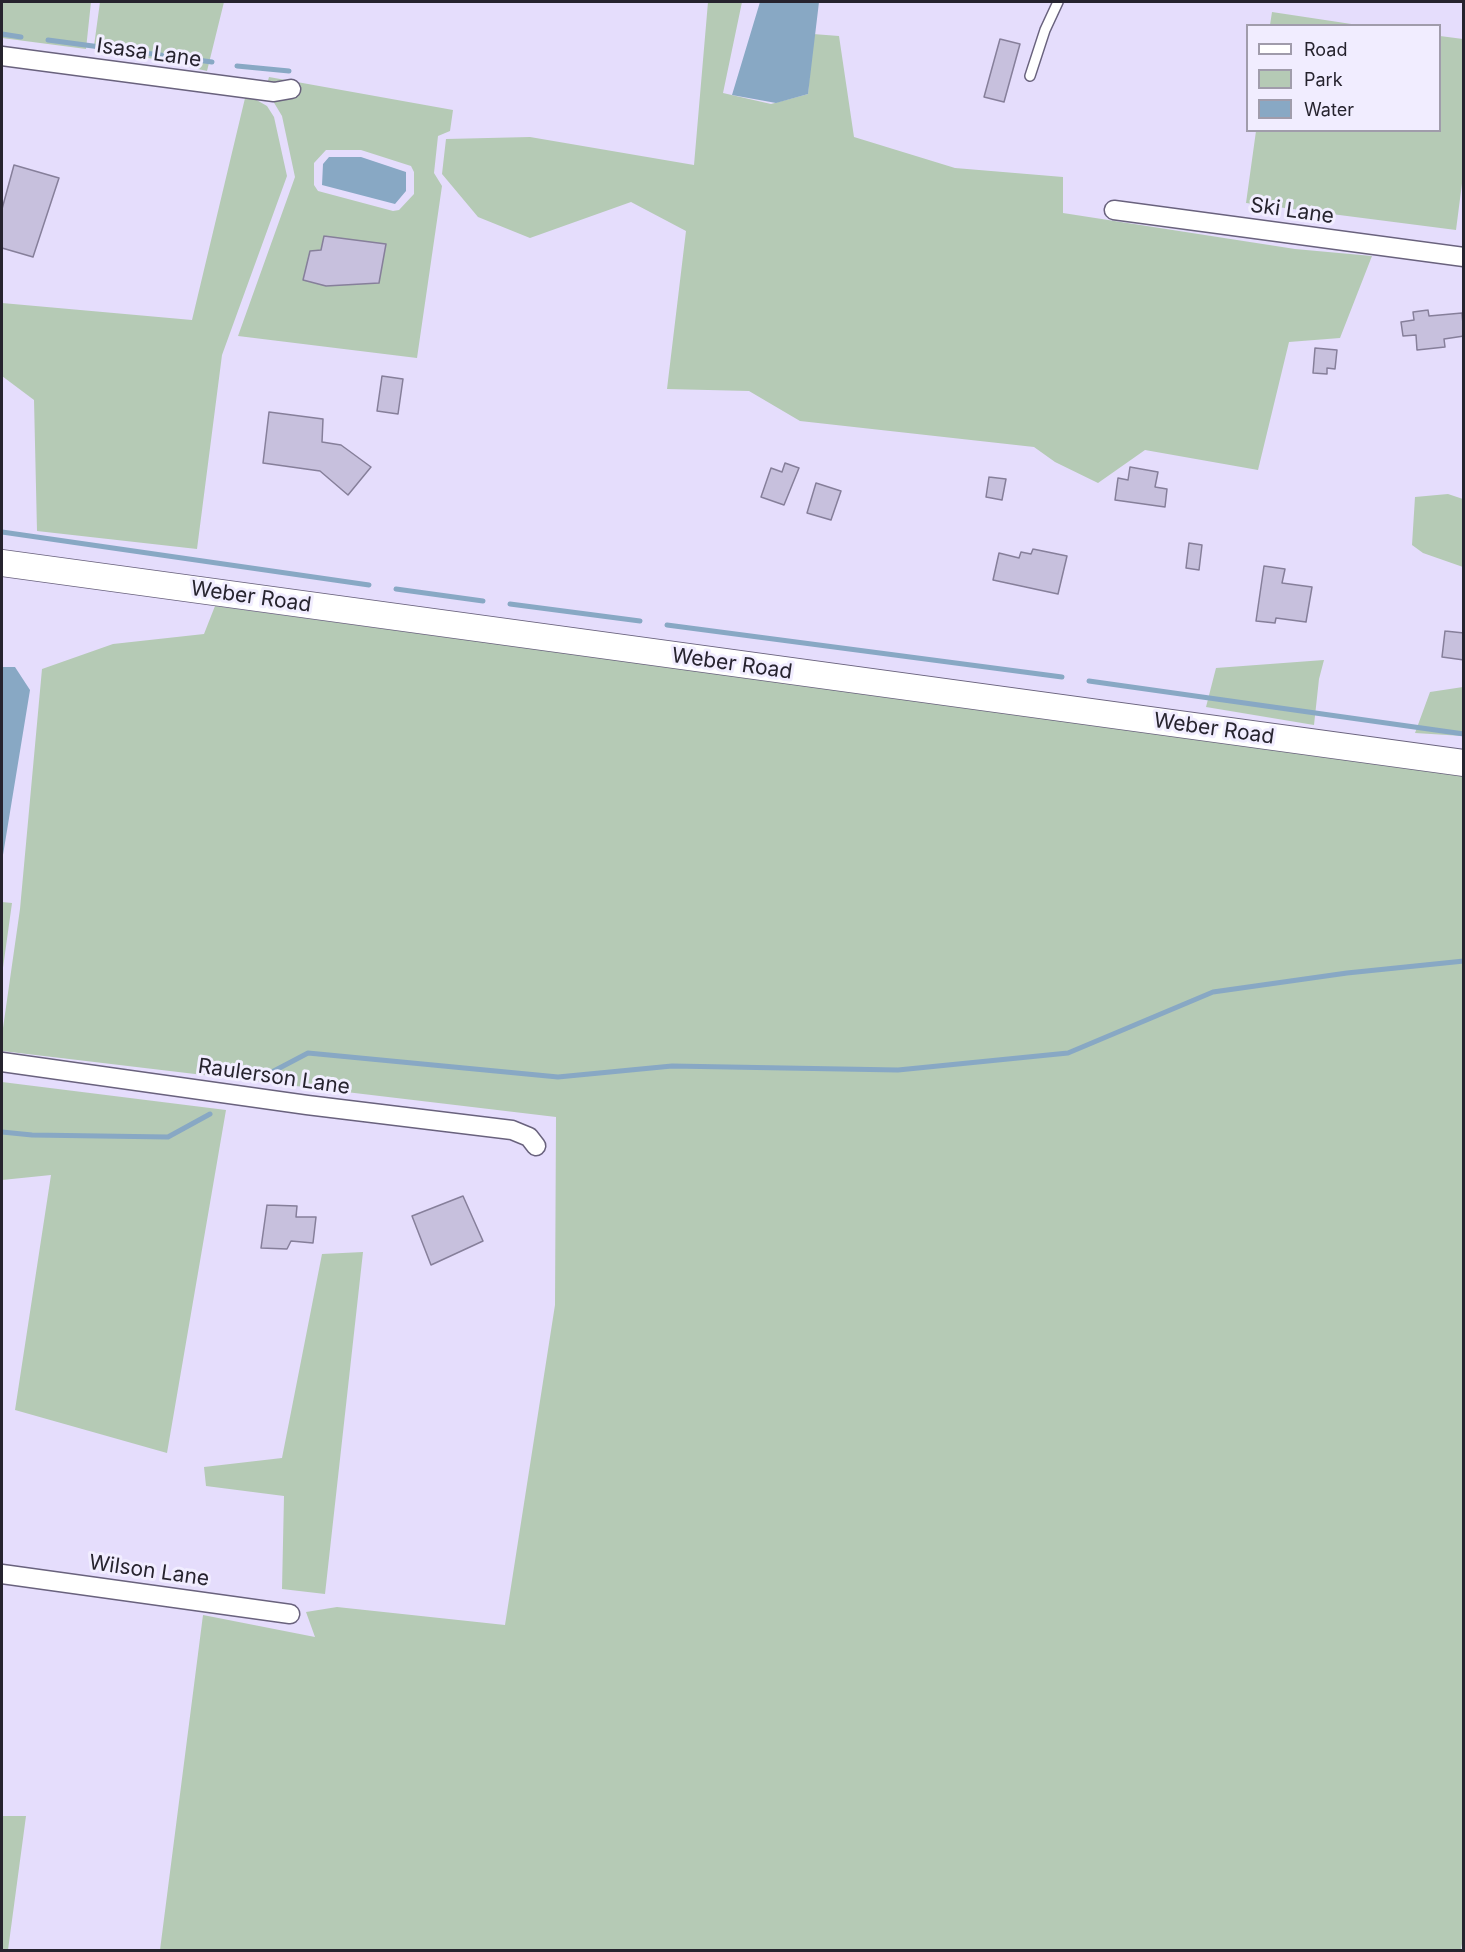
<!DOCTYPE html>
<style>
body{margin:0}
#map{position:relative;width:1465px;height:1952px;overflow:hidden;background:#e5ddfc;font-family:Inter,sans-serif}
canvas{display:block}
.frame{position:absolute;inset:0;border:3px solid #26232e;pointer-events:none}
.legend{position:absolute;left:1246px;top:24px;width:195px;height:108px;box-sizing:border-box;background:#f1edff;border:2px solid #a09cab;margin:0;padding:8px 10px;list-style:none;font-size:18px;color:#26232e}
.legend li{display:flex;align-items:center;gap:12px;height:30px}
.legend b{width:30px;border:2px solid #a09cab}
</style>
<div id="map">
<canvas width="1465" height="1952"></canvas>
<div class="frame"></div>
<ul class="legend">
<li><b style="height:8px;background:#fff"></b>Road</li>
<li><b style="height:16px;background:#b5cab5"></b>Park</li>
<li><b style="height:16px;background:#88a8c4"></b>Water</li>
</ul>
</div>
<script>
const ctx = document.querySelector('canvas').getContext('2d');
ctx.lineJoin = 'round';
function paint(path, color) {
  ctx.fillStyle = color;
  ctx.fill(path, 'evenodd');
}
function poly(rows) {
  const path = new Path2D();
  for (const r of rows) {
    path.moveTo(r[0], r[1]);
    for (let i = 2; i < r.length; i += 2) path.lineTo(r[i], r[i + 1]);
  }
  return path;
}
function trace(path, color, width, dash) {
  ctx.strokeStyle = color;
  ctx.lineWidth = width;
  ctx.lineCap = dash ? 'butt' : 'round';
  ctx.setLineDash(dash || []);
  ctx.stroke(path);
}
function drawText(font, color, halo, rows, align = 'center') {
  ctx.font = font + ' Inter,sans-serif';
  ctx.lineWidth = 6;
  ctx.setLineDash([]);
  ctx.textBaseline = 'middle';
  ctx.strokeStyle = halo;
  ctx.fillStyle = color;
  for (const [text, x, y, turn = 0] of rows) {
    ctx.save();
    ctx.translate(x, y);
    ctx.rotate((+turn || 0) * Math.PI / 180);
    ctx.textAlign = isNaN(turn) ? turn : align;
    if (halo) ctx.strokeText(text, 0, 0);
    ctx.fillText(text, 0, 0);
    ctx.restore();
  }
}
paint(poly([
 [2,2,91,2,86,49,2,38],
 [100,2,224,2,207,71,94,46],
 [708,2,742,2,723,93,771,104,808,94,813,34,839,36,854,137,955,168,1063,177,1063,213,1295,249,1372,256,1340,338,1289,342,1258,470,1145,450,1098,483,1055,462,1034,447,800,421,749,391,667,389,686,231,631,202,530,238,478,217,442,174,446,139,530,137,694,165],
 [1272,12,1358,25,1270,25],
 [1440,36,1463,39,1464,168,1456,230,1246,203,1256,131,1440,130],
 [269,77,453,110,450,131,438,136,434,173,442,186,417,358,238,336,295,177,282,116,273,101,264,95],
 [326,150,361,150,411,166,414,172,414,194,399,210,393,211,318,191,314,185,314,163],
 [246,94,267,106,274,117,287,176,222,355,197,549,37,531,34,400,2,376,2,303,192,320],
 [1448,494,1463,499,1463,567,1423,553,1412,545,1415,497],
 [215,606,1463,774,1464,1931,1461,1950,160,1950,203,1615,315,1637,306,1612,337,1607,505,1625,555,1305,556,1117,2,1051,2,1035,20,909,42,669,113,644,204,634],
 [1324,660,1319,679,1314,725,1206,707,1216,668],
 [1463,687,1463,736,1415,733,1430,692],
 [2,902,12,903,2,975],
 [2,1082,226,1110,167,1453,15,1410,51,1175,2,1180],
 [363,1252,325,1594,282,1589,284,1496,206,1486,204,1467,282,1458,322,1254],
 [2,1816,26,1816,8,1950,2,1950]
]), '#b5cab5');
paint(poly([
 [760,2,819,2,808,94,776,103,732,95],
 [329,157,361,157,406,172,406,191,395,204,322,185,323,164],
 [2,667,15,667,30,690,2,861]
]), '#88a8c4');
trace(poly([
 [2,34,21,37],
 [48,40,212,62],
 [237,66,289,71],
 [2,532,369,585],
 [396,589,483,601],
 [510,604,640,621],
 [667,625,1062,677],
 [1089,681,1464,734],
 [270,1073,308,1053,558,1077,672,1066,898,1070,1068,1053,1213,992,1347,973,1464,961],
 [2,1132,32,1135,168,1137,210,1114]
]), '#88a8c4', 5);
const building = poly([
 [1000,39,1020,44,1004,102,984,97,1000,39],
 [14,165,59,178,33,257,2,248,2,209,14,165],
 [324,236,386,244,379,283,326,286,303,280,310,251,321,250,324,236],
 [1428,310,1429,316,1462,313,1464,336,1444,339,1445,347,1417,350,1416,335,1403,336,1401,322,1414,320,1413,312,1428,310],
 [1315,348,1337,350,1335,369,1327,368,1327,374,1313,373,1315,348],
 [382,376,403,379,398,414,377,411,382,376],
 [269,412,323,419,322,442,341,445,371,467,348,495,320,471,263,463,269,412],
 [785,463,799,468,784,505,761,497,771,468,782,472,785,463],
 [1130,467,1158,472,1155,487,1167,489,1165,507,1115,500,1118,478,1128,480,1130,467],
 [989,477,1006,479,1002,500,986,497,989,477],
 [816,483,841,491,831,520,807,513,816,483],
 [1189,543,1202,545,1199,570,1186,568,1189,543],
 [1033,549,1067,556,1058,594,993,580,999,553,1019,558,1021,552,1031,554,1033,549],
 [1264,566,1285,569,1282,583,1312,587,1306,622,1276,618,1275,623,1256,621,1264,566],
 [1445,631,1464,633,1464,660,1442,657,1445,631],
 [463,1196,483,1241,431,1265,412,1216,463,1196],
 [267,1205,297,1206,296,1217,316,1217,313,1243,291,1241,287,1249,261,1248,267,1205]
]);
paint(building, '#c7c0dd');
trace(building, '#867f9a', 1.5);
const lane = poly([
 [1030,76,1045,30,1058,2]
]);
const street = poly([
 [2,56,274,92,291,89],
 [1114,210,1464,257],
 [2,1062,307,1105,512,1130,529,1137,536,1146],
 [2,1574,290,1614]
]);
const secondary = poly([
 [2,563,1464,763]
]);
trace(lane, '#69627d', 12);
trace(street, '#69627d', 21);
trace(secondary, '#69627d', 28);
trace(lane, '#fff', 9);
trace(street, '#fff', 18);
trace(secondary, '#fff', 26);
drawText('21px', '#26232e', '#f1edff', [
 ["Isasa Lane",149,53,8],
 ["Ski Lane",1292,211,8],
 ["Weber Road",251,597,8],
 ["Weber Road",732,664,8],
 ["Weber Road",1214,729,8],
 ["Raulerson Lane",274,1077,8],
 ["Wilson Lane",149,1571,8]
]);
</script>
